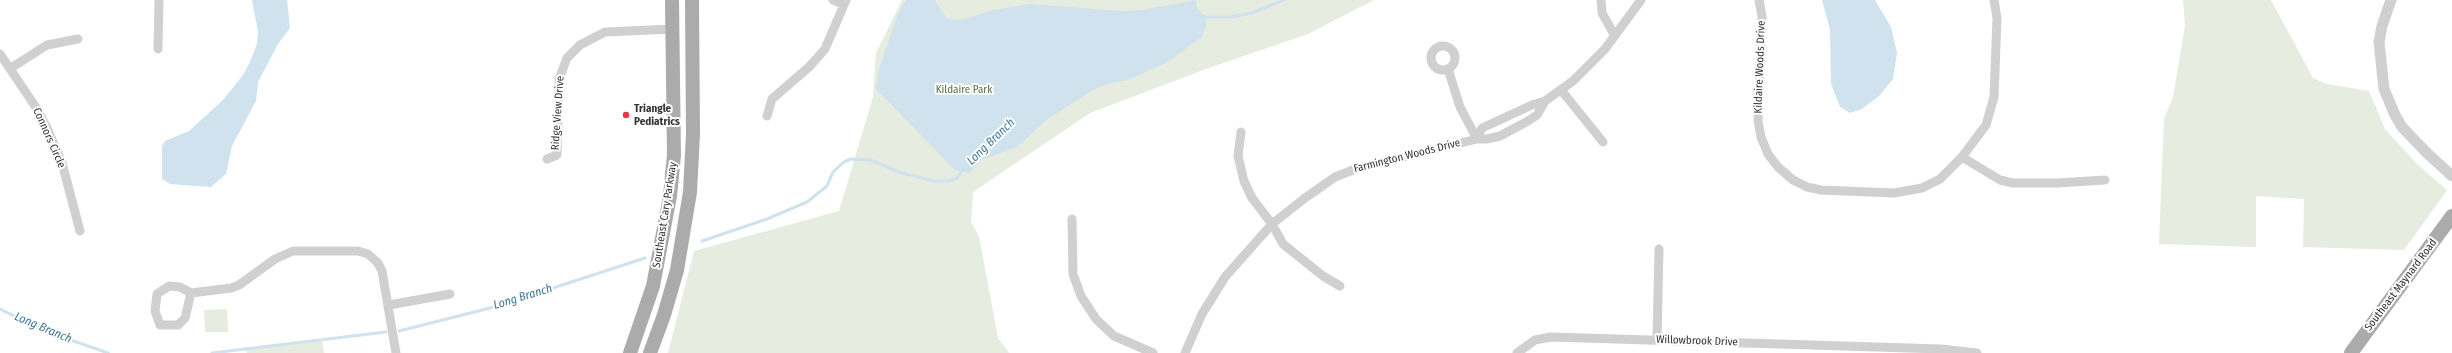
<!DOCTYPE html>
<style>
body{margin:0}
canvas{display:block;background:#fff}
</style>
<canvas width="2452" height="353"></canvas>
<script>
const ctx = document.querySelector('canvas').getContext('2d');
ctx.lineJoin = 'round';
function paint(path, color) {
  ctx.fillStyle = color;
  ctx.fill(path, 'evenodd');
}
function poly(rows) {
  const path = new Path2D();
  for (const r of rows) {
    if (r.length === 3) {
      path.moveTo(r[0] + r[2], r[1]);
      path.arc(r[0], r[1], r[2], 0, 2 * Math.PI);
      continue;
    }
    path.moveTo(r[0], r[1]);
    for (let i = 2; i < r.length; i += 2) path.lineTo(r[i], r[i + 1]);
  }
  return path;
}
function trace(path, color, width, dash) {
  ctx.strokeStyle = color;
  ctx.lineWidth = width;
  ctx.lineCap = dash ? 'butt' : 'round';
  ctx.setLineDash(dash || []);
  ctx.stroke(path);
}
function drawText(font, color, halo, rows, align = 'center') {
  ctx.font = font + ' "Fira Sans Condensed",sans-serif';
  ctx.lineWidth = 4;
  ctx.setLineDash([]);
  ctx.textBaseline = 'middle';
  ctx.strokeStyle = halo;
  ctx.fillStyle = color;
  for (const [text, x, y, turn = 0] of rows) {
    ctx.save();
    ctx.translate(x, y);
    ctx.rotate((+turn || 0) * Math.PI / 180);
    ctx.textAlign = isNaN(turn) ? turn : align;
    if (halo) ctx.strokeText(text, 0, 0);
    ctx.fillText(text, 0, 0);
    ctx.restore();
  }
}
paint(poly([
 [902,0,1374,0,1308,34,1203,70,1090,113,973,192,971,222,979,236,998,338,1009,353,668,353,694,251,839,211,873,97,876,53],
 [2183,0,2271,0,2313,78,2327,84,2369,91,2385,129,2417,164,2447,190,2404,250,2303,247,2304,199,2256,196,2256,247,2159,244,2164,119,2173,97,2185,26],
 [227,309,228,332,205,332,204,310],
 [322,340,324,353,247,353,246,350]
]), '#e6ecdf');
paint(poly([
 [252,0,287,0,290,28,278,44,258,82,256,101,232,146,226,174,211,187,170,184,162,179,162,146,165,141,189,131,223,100,243,75,250,62,257,44,258,31],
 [906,0,935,0,947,19,961,20,994,10,1029,4,1121,11,1142,10,1196,0,1197,8,1205,16,1206,25,1202,37,1167,62,1128,80,1107,84,1091,91,1045,121,1017,147,981,160,970,173,955,170,876,89,879,69,898,14],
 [1822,0,1875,0,1891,27,1897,53,1893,79,1879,96,1862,109,1850,113,1840,107,1831,84,1830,29]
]), '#cfe2ee');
trace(poly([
 [1203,17,1231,17,1252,13,1284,0],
 [702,241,767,219,807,202,827,186,833,172,844,162,851,159,870,160,902,173,934,181,949,181,957,178,964,168],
 [0,309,45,331,108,353],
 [399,331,498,306,645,258],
 [212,353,386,332]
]), '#cfe2ee', 3);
trace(poly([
 [833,0,844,5],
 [1601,0,1602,13,1615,36],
 [1759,0,1762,16,1758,121,1761,137,1768,154,1778,167,1793,180,1807,187,1821,190,1894,193,1922,188,1940,179,1962,157,1986,125,1994,97,1997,18,1994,0],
 [1443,58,12],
 [158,49,159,0],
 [0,54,37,109,47,128,62,163,80,231],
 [11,68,47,45,78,39],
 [1448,69,1460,107,1477,139],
 [1561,90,1603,142],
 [1545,101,1573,81,1605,49,1641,0],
 [767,116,772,99,809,67,825,49,846,0],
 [1241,132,1238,156,1244,181,1252,198,1272,224,1283,244,1323,276,1340,286],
 [1962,157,2000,180,2013,183,2057,183,2105,180],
 [547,159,557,155,559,79,567,58,580,45,605,32,673,29],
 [1072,219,1073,274,1081,296,1096,319,1114,336,1153,353],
 [191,293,185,318,178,325,160,325,155,311,157,294,169,286,180,287,191,293,231,288,239,285,275,259,293,251,358,251,368,254,378,263,382,271,396,353],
 [389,305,450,294],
 [1657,340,1659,249],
 [1185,353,1202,314,1225,277,1272,224,1305,198,1335,177,1358,168,1477,139,1487,139,1500,136,1528,121,1537,115,1545,101,1532,105,1482,128,1477,139],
 [1517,353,1535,340,1551,337,1941,349,1977,353]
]), '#d0d0d0', 9);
trace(poly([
 [2391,0,2382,26,2379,42,2384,89,2395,115,2402,127,2426,152,2452,176]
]), '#d0d0d0', 11);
trace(poly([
 [630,353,653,286,670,196,674,155,672,0],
 [650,353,664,315,677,270,690,192,693,134,692,0],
 [2351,353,2452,216]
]), '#ababab', 14);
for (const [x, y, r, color] of [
 [626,115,4,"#e63946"]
]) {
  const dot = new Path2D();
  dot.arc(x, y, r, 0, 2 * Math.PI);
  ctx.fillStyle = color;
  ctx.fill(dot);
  trace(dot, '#fff', 1.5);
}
drawText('11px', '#333', '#fff', [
 ["Kildaire Woods Drive",1760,67,-88],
 ["Ridge View Drive",558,113,-86],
 ["Connors Circle",49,138,66],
 ["Farmington Woods Drive",1407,156,-14],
 ["Southeast Cary Parkway",665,215,-81],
 ["Southeast Maynard Road",2401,285,-53],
 ["Willowbrook Drive",1697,341,2]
]);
drawText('11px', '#56703f', '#fff', [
 ["Kildaire Park",964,90]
]);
drawText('bold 11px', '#333', '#fff', [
 ["Triangle",634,109],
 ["Pediatrics",634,122]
], 'left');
drawText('italic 12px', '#3f7597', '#fff', [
 ["Long Branch",991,142,-44],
 ["Long Branch",523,297,-17],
 ["Long Branch",43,328,23]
]);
</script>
